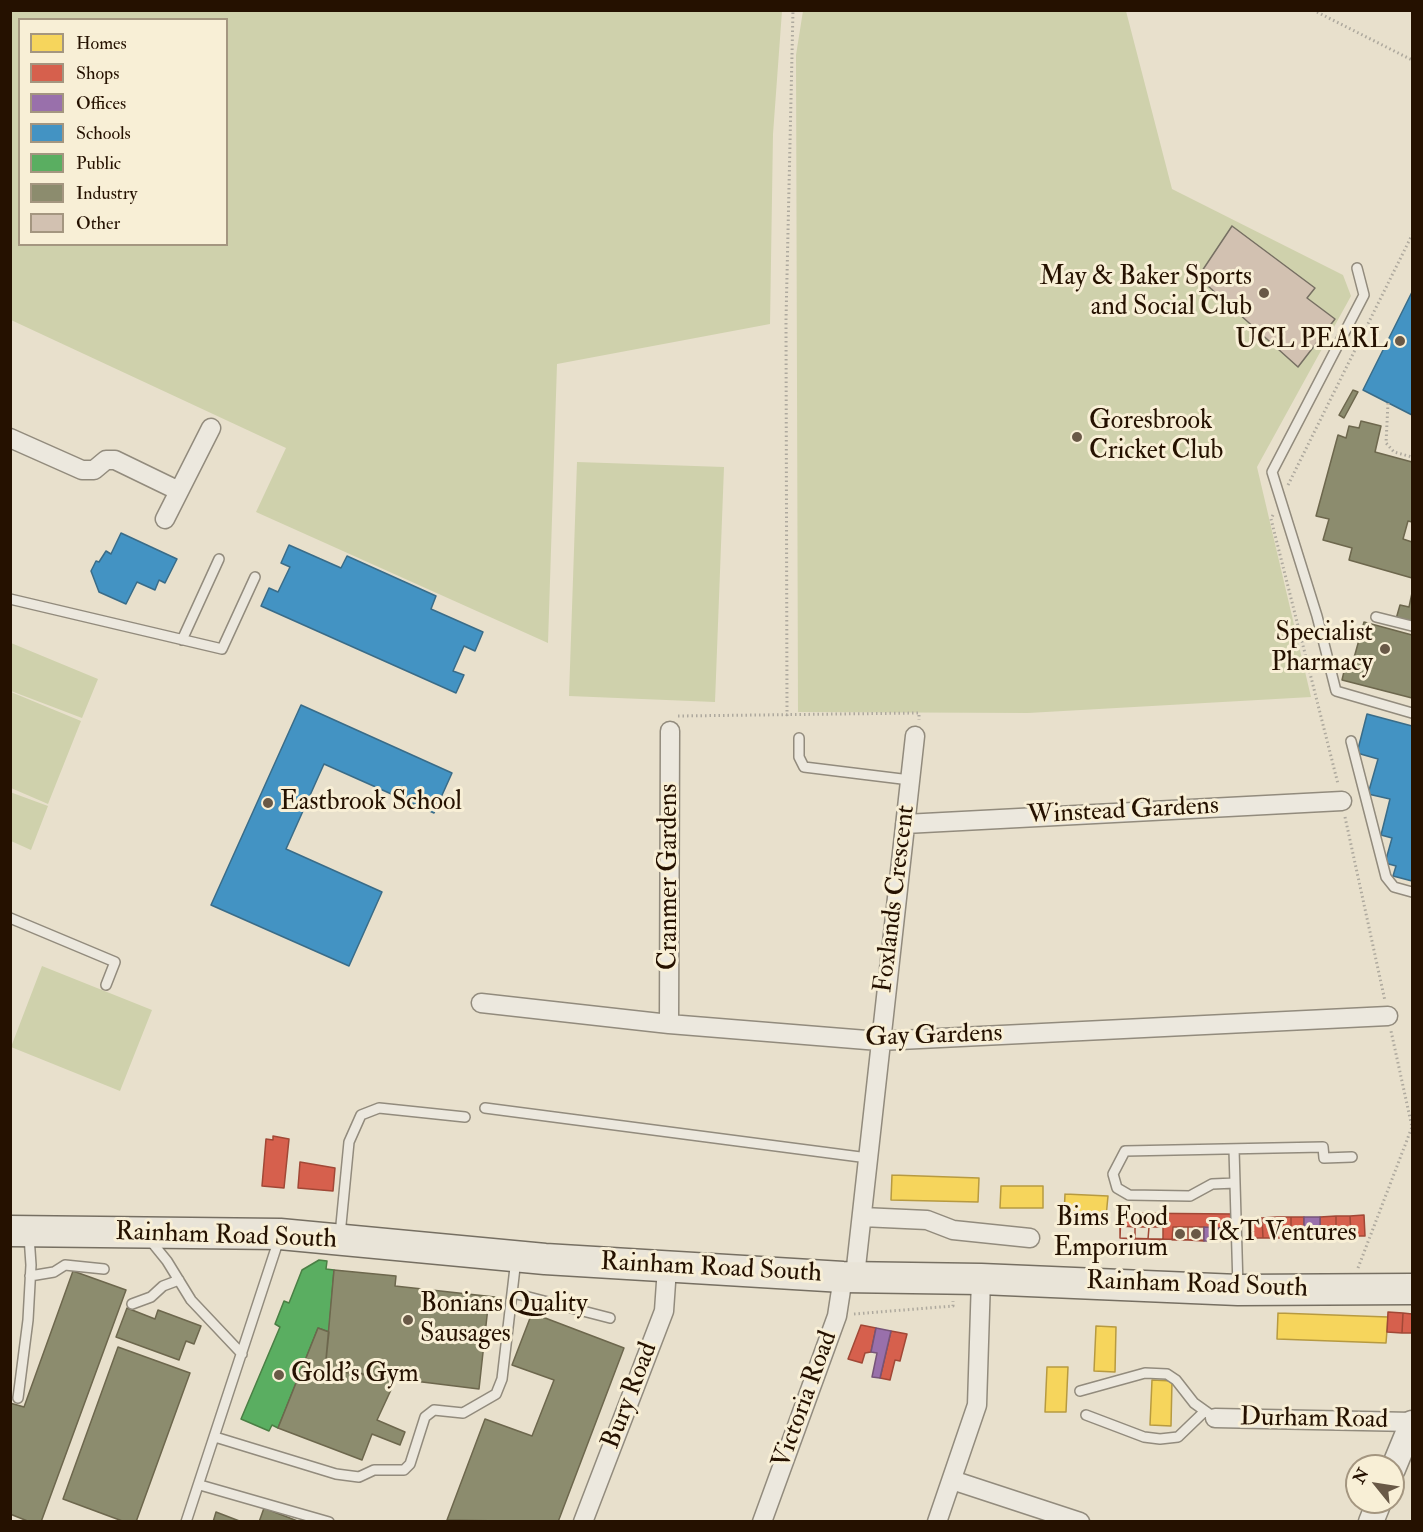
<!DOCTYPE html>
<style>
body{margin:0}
#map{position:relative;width:1423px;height:1532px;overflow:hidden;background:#e8e0cc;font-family:"IM FELL Double Pica",serif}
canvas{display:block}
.frame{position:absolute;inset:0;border:12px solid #251100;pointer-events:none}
.legend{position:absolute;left:18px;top:18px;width:210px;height:228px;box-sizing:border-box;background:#f8efd6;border:2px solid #a49680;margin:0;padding:8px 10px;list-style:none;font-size:18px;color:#251100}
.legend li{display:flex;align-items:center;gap:12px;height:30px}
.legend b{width:30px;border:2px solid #a49680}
.north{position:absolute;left:1345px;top:1454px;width:60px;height:60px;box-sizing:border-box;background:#f8efd6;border:2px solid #a49680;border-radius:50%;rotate:300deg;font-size:16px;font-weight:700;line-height:24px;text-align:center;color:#251100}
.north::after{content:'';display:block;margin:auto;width:21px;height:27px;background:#695947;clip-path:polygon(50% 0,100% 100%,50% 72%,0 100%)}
</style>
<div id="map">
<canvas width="1423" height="1532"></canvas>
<div class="frame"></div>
<ul class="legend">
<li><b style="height:16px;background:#f6d55c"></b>Homes</li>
<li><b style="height:16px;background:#d6604d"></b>Shops</li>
<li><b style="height:16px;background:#9970ab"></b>Offices</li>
<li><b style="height:16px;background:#4393c3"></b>Schools</li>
<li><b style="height:16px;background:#5aae61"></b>Public</li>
<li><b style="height:16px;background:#8c8c6e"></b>Industry</li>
<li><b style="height:16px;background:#d2c1b1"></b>Other</li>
</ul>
<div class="north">N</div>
</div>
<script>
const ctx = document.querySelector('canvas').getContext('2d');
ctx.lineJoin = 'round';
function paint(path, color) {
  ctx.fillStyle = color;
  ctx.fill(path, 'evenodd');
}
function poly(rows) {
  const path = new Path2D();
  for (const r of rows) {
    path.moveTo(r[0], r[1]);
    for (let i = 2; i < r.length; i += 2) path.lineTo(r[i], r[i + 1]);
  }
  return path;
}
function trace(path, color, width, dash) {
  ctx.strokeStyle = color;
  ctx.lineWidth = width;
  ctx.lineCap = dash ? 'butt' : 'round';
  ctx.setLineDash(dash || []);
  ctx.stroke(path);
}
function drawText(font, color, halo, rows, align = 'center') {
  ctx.font = font + ' "IM FELL Double Pica",serif';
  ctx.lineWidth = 6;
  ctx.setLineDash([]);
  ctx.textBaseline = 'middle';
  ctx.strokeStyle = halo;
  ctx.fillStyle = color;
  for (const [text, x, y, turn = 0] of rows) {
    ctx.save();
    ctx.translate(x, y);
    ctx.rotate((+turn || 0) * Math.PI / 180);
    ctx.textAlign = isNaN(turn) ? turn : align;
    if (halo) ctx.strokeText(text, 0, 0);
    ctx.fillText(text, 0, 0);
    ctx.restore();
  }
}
paint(poly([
 [11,10,782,11,773,134,770,324,557,364,548,643,256,512,286,448,11,320],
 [20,20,226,20,226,244,20,244],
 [803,11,1126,11,1172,189,1343,275,1351,296,1257,467,1311,697,1028,713,798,712,796,55],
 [577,462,724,467,715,702,569,696],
 [11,643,98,679,82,718,11,691],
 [11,692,81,721,48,804,11,788],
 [10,792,48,806,31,850,11,841],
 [42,966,152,1010,120,1091,11,1047]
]), '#cfd1ac');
const homes = poly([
 [892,1175,979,1178,978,1202,891,1200,892,1175],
 [1001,1186,1043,1186,1043,1208,1000,1208,1001,1186],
 [1065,1194,1108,1196,1106,1217,1064,1215,1065,1194],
 [1278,1313,1388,1317,1386,1343,1277,1339,1278,1313],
 [1096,1326,1116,1327,1115,1372,1094,1371,1096,1326],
 [1047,1367,1068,1367,1066,1412,1045,1412,1047,1367],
 [1152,1380,1172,1381,1171,1426,1150,1425,1152,1380]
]);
paint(homes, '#f6d55c');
trace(homes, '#b79a40', 1.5);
const shops = poly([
 [273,1136,289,1139,284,1188,262,1186,266,1139,273,1140,273,1136],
 [300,1162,335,1168,333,1191,298,1188,300,1162],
 [1121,1213,1234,1214,1234,1241,1120,1238,1121,1213],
 [1364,1215,1365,1236,1351,1236,1350,1216,1364,1215],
 [1336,1216,1336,1237,1320,1237,1320,1217,1336,1216],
 [1336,1216,1350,1216,1351,1236,1336,1237,1336,1216],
 [1277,1217,1277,1238,1263,1238,1262,1218,1277,1217],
 [1277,1217,1291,1217,1291,1237,1277,1238,1277,1217],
 [1291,1217,1304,1217,1304,1237,1291,1237,1291,1217],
 [1247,1218,1262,1218,1263,1238,1247,1238,1247,1218],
 [1120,1226,1135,1227,1135,1239,1120,1238,1120,1226],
 [1135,1227,1149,1227,1148,1239,1135,1239,1135,1227],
 [1149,1227,1163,1227,1163,1240,1148,1239,1149,1227],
 [1173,1227,1188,1227,1188,1240,1172,1240,1173,1227],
 [1188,1227,1204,1227,1204,1241,1188,1240,1188,1227],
 [1219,1228,1234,1228,1234,1241,1219,1241,1219,1228],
 [1388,1312,1403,1313,1402,1333,1387,1332,1388,1312],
 [1403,1313,1412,1314,1412,1333,1402,1333,1403,1313],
 [861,1325,876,1328,871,1352,865,1353,862,1363,848,1359,861,1325],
 [891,1331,907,1334,900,1361,895,1360,890,1380,880,1378,891,1331]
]);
paint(shops, '#d6604d');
trace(shops, '#a14836', 1.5);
const offices = poly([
 [1304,1217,1320,1217,1320,1237,1304,1237,1304,1217],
 [1204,1227,1219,1228,1219,1241,1204,1241,1204,1227],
 [876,1328,891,1331,880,1378,872,1377,877,1353,871,1352,876,1328]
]);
paint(offices, '#9970ab');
trace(offices, '#765478', 1.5);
const schools = poly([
 [1412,292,1412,415,1363,390,1412,292],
 [121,533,177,559,165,583,159,580,155,590,137,582,126,604,99,592,91,571,96,561,99,562,106,551,111,554,121,533],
 [289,545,341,568,347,556,436,596,431,609,483,632,475,651,464,646,453,671,464,675,456,693,261,606,269,588,278,592,290,567,281,563,289,545],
 [301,705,452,773,434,813,324,764,286,849,382,892,349,966,211,905,301,705],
 [1367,714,1412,726,1412,881,1393,876,1396,866,1385,863,1392,838,1381,835,1390,799,1368,794,1378,759,1357,753,1367,714]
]);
paint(schools, '#4393c3');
trace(schools, '#3a6c88', 1.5);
const public = poly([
 [319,1260,327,1261,326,1269,334,1270,329,1332,318,1328,278,1428,272,1425,269,1431,241,1419,280,1327,275,1324,284,1301,289,1303,302,1270,319,1260]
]);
paint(public, '#5aae61');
trace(public, '#4a7f44', 1.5);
const industry = poly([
 [1353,390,1358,392,1344,418,1339,415,1353,390],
 [1361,421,1381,426,1375,452,1412,462,1412,522,1408,521,1403,539,1412,542,1412,578,1349,560,1352,548,1323,540,1329,519,1316,516,1338,435,1346,438,1349,426,1359,428,1361,421],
 [1412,593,1412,623,1396,619,1400,605,1409,607,1412,593],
 [1364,622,1412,635,1412,698,1342,680,1346,663,1352,665,1364,622],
 [334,1270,396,1276,395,1286,495,1297,494,1307,488,1307,479,1389,325,1370,334,1270],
 [73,1271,126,1290,41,1522,30,1522,10,1514,10,1403,24,1407,73,1271],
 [127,1308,155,1319,158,1310,201,1326,194,1344,186,1341,179,1360,116,1337,127,1308],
 [532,1313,624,1348,558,1522,447,1520,485,1419,532,1436,554,1380,512,1365,532,1313],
 [318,1328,329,1332,325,1370,397,1377,377,1420,405,1432,400,1445,372,1434,362,1460,278,1428,318,1328],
 [118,1347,190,1373,136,1522,125,1522,63,1499,118,1347],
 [264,1508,300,1522,259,1522,264,1508],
 [216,1512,242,1522,213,1522,216,1512]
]);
paint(industry, '#8c8c6e');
trace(industry, '#6d674d', 1.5);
const building = poly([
 [1232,226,1315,288,1307,298,1335,319,1298,367,1198,277,1232,226]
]);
paint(building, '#d2c1b1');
trace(building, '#766f62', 1.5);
const service = poly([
 [1357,268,1364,295,1272,472,1317,616,1336,691,1412,713],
 [10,599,222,649,255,577],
 [1376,617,1412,626],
 [182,640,219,559],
 [799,738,799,757,804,767,910,780],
 [1351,741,1386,877,1394,887,1412,892],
 [10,918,115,962,106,985],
 [485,1108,868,1158],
 [1234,1149,1238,1287],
 [1235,1183,1212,1184,1190,1196,1129,1195,1117,1188,1113,1174,1125,1151,1323,1147,1324,1158,1352,1157],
 [340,1235,349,1142,361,1115,379,1108,465,1117],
 [150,1240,167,1261,191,1300,242,1354],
 [30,1276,54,1272,65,1265,104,1269],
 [513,1293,610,1318],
 [132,1304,151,1297,163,1286,179,1280],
 [1080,1391,1145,1373,1167,1374,1176,1380,1194,1403,1215,1418],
 [18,1398,28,1320,31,1265,29,1236],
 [1086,1415,1144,1437,1160,1439,1178,1437,1205,1411],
 [215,1437,336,1474,359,1477,374,1470,404,1470,410,1464,425,1417,434,1410,463,1413,496,1394,502,1379,516,1259],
 [200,1485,329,1522],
 [186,1522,279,1239]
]);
const minor = poly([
 [10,438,82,470,94,470,106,460,115,460,179,491],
 [165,519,211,428],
 [905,824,1342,801],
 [481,1003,669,1024,879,1041,1388,1016],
 [669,1024,670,731],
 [862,1217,927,1220,953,1230,1030,1238],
 [855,1276,915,736],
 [1215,1418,1412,1422],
 [952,1480,1080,1522],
 [583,1522,664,1311,667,1268],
 [762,1522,837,1316,843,1277],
 [937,1522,977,1405,981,1279]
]);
const tertiary = poly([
 [1393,1469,1412,1423],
 [1371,1522,1379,1502]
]);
const primary = poly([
 [10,1231,280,1234,545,1259,843,1277,981,1279,1238,1290,1412,1289]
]);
trace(service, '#928b7d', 12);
trace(minor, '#928b7d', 21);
trace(tertiary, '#928b7d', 27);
trace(primary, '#766f62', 33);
trace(poly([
 [1313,10,1412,60],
 [1388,403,1386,443,1394,452,1412,457],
 [1288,485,1412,235],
 [1273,515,1271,519,1338,784],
 [678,716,919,713,919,720],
 [787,716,786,320,793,10],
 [1345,817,1385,1001],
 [1358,1268,1412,1127,1391,1031],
 [854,1314,953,1306,953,1301]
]), '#aea99e', 3, [1.5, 3]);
trace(service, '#ece8de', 9);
trace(minor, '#ece8de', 18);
trace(tertiary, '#ece8de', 24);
trace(primary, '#e9e4d8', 30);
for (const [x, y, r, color] of [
 [1264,293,6,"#695947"],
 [1400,341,6,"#695947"],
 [1077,437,6,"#695947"],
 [1385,649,6,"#695947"],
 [268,803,6,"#695947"],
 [1180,1234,6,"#695947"],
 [1196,1234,6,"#695947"],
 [408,1320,6,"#695947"],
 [279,1375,6,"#695947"]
]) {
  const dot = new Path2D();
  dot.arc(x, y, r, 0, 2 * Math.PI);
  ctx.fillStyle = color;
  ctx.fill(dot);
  trace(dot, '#f8efd6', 2);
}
drawText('26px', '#251100', '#f8efd6', [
 ["May & Baker Sports",1252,278,"right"],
 ["and Social Club",1252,308,"right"],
 ["UCL PEARL",1388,341,"right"],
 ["Goresbrook",1089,422],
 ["Cricket Club",1089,452],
 ["Specialist",1373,634,"right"],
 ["Pharmacy",1373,664,"right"],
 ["Eastbrook School",280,803],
 ["Bims Food",1168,1219,"right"],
 ["Emporium",1168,1249,"right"],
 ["I&T Ventures",1208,1234],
 ["Bonians Quality",420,1305],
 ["Sausages",420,1335],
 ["Gold's Gym",291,1375]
], 'left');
drawText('26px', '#251100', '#f8efd6', [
 ["Winstead Gardens",1123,812,-3],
 ["Cranmer Gardens",670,877,-90],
 ["Foxlands Crescent",896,899,-83],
 ["Gay Gardens",934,1037,-2],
 ["Rainham Road South",226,1237,2],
 ["Rainham Road South",711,1269,3],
 ["Rainham Road South",1197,1286,2],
 ["Bury Road",631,1396,-69],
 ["Victoria Road",806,1400,-70],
 ["Durham Road",1314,1420,1]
]);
</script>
